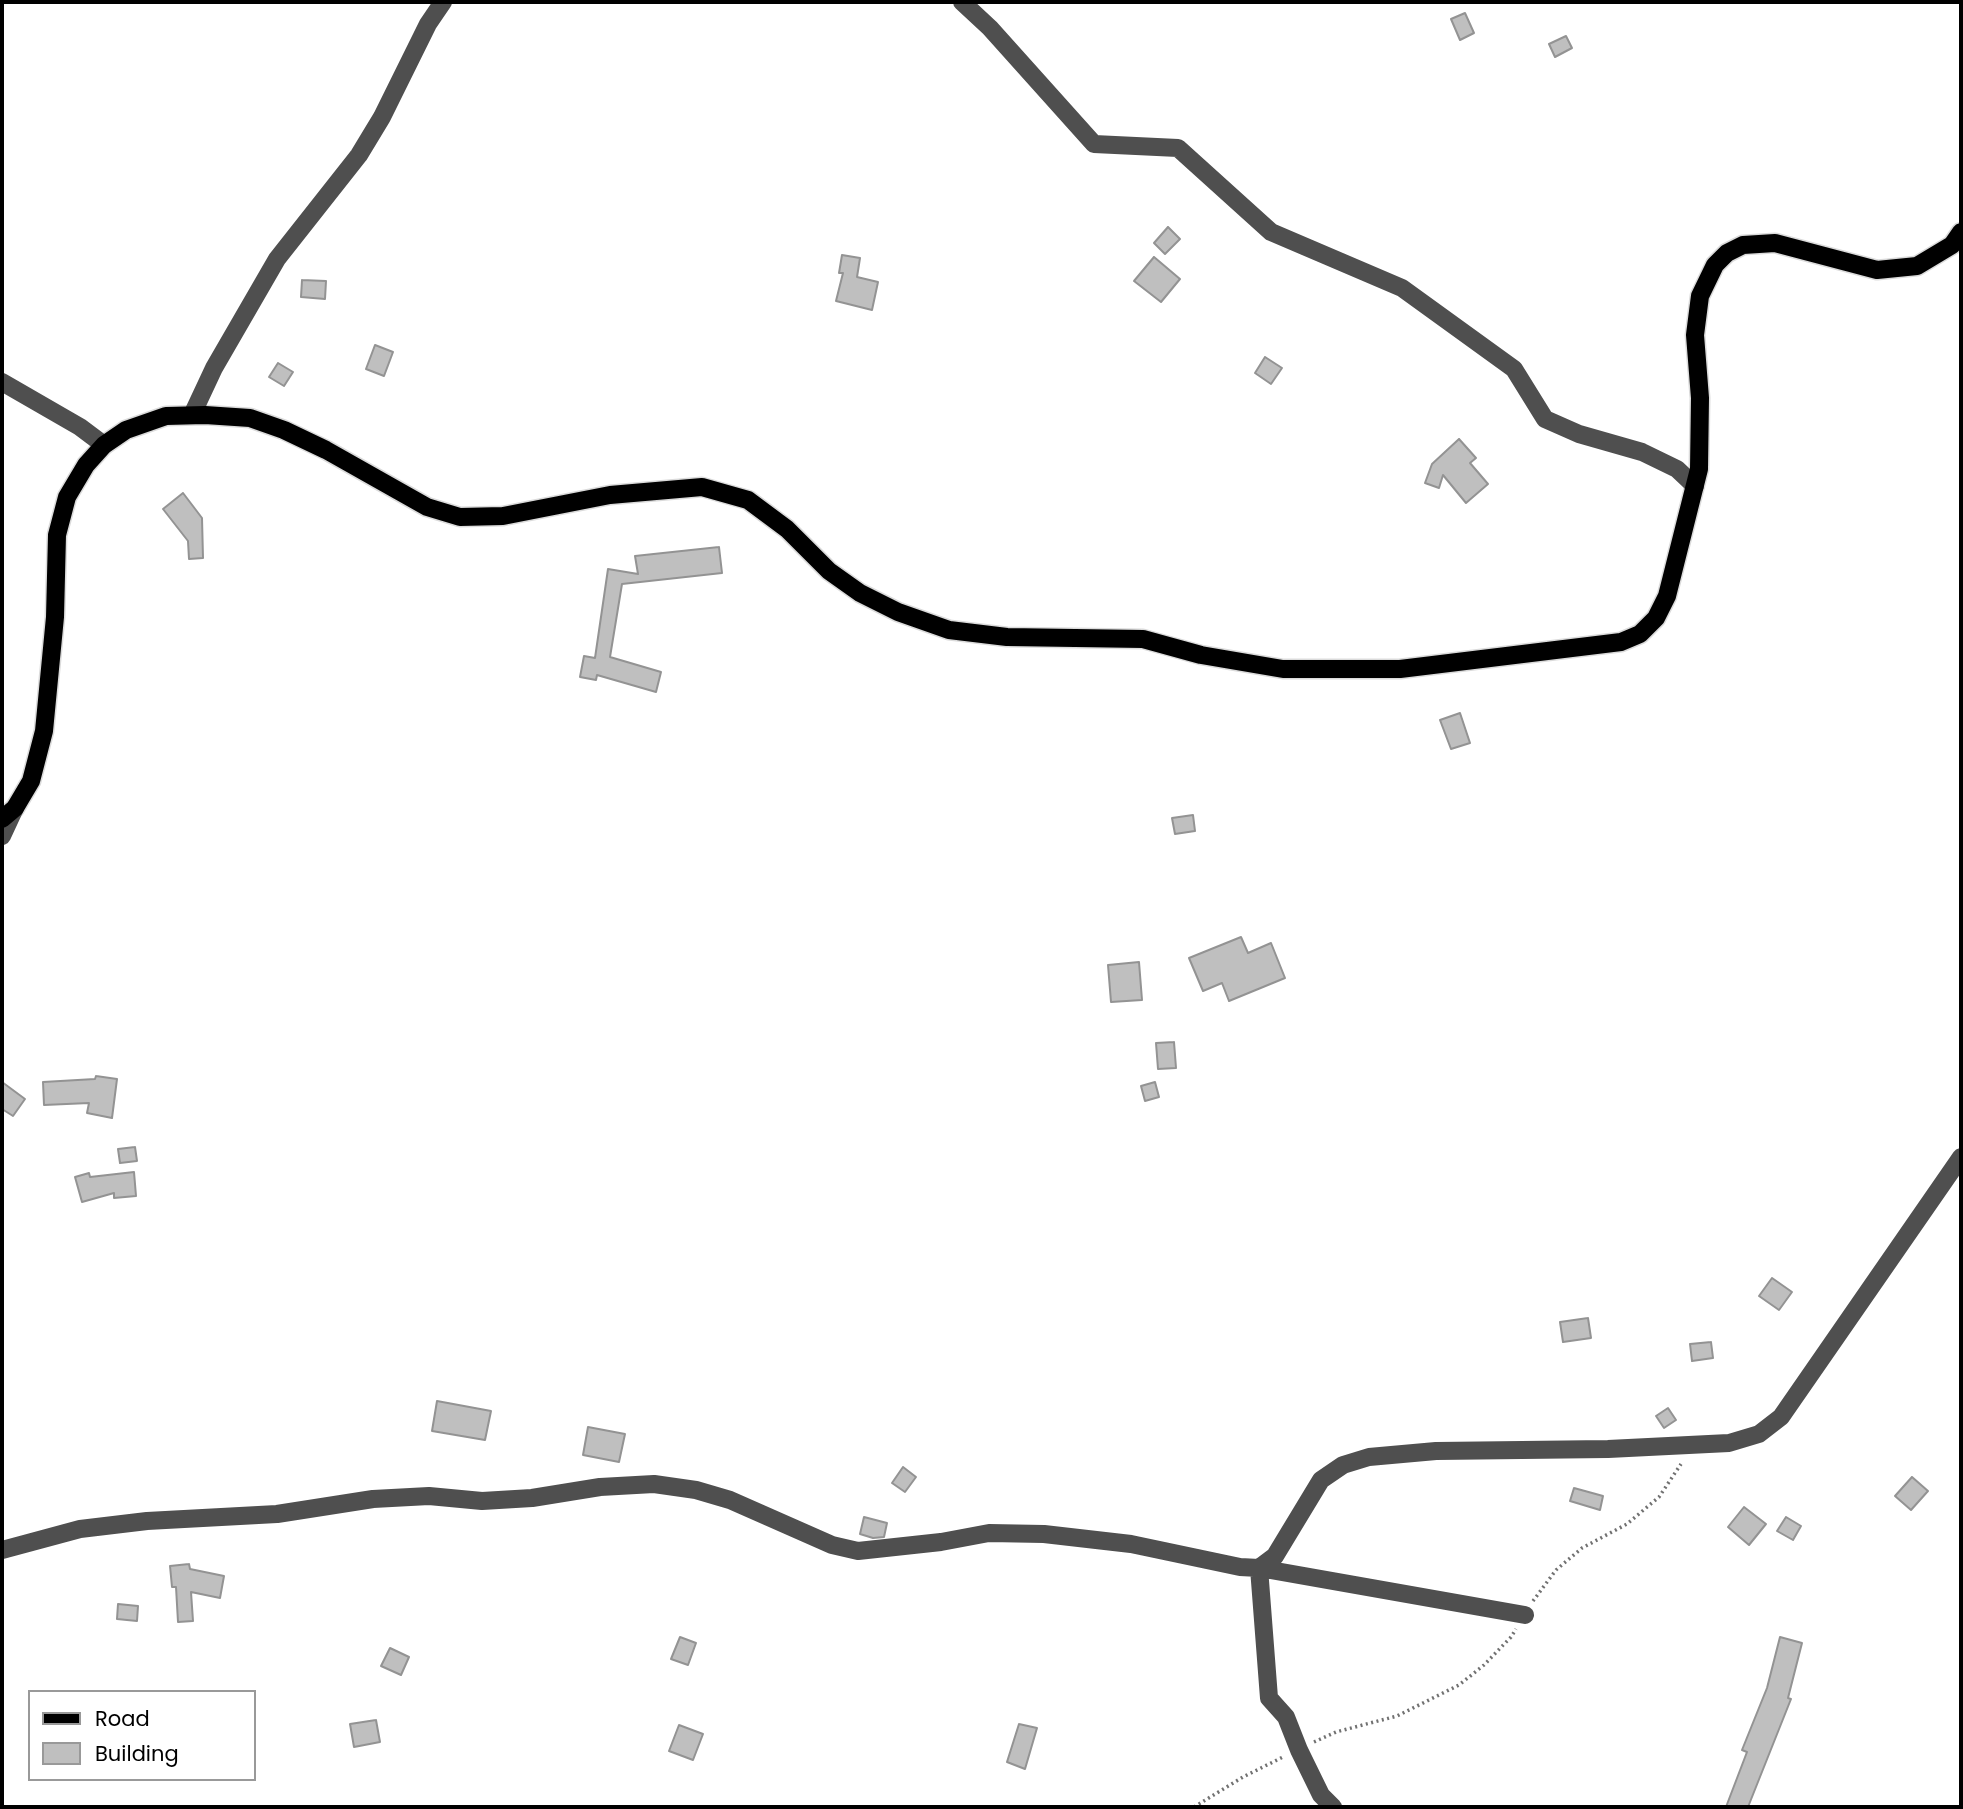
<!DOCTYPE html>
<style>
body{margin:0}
#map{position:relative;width:1963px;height:1809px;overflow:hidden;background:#fff;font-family:Poppins,sans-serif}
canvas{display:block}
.frame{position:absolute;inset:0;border:4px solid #000;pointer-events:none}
.legend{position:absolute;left:28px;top:1690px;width:228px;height:91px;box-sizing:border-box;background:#fff;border:2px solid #999;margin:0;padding:9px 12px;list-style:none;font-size:21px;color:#000}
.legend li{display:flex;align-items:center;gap:14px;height:35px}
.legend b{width:35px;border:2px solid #999}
</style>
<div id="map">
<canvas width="1963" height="1809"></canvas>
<div class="frame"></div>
<ul class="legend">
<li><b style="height:9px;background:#000"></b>Road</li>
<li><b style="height:19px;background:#bfbfbf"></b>Building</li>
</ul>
</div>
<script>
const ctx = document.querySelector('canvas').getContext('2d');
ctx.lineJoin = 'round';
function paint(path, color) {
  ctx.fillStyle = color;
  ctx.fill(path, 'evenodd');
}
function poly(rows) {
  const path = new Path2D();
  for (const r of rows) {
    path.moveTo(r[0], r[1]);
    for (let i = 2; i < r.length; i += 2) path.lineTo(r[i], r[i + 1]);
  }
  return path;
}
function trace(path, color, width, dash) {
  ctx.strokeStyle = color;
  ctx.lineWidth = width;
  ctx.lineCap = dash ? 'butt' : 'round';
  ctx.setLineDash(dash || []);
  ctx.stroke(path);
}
const building = poly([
 [1465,13,1474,33,1460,40,1451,19,1465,13],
 [1566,36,1572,48,1555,57,1549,44,1566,36],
 [1168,227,1180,239,1165,254,1154,243,1168,227],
 [842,255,860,258,857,277,878,282,872,310,836,301,843,273,839,273,842,255],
 [1154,257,1180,279,1161,302,1134,281,1154,257],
 [302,280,326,281,325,299,301,297,302,280],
 [375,345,393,352,384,376,366,369,375,345],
 [1265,357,1282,368,1271,384,1255,373,1265,357],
 [278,363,293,372,284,386,269,377,278,363],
 [1459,439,1476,458,1470,463,1488,484,1466,503,1443,475,1439,488,1425,483,1432,464,1459,439],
 [183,493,202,518,203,558,189,559,188,541,163,509,183,493],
 [719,547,722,573,622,584,610,657,661,672,656,692,597,675,596,680,580,677,584,656,595,658,608,569,638,574,635,556,719,547],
 [1460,713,1470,743,1451,749,1440,720,1460,713],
 [1193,815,1195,831,1175,834,1172,818,1193,815],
 [1241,937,1248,953,1271,943,1285,978,1229,1001,1222,983,1203,991,1189,958,1241,937],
 [1139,962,1142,1000,1111,1002,1108,965,1139,962],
 [1174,1042,1176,1068,1158,1069,1156,1043,1174,1042],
 [96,1076,117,1079,112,1118,87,1113,89,1103,44,1105,43,1082,95,1079,96,1076],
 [2,1082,25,1099,13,1116,2,1109,2,1082],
 [1155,1082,1159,1097,1145,1101,1141,1086,1155,1082],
 [135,1147,137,1161,120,1163,118,1149,135,1147],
 [134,1172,136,1196,114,1198,114,1193,82,1202,75,1177,89,1173,90,1177,134,1172],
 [1772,1278,1792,1292,1779,1310,1759,1296,1772,1278],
 [1588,1318,1591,1338,1563,1342,1560,1322,1588,1318],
 [1711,1342,1713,1358,1692,1361,1690,1344,1711,1342],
 [437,1401,491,1411,485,1440,432,1431,437,1401],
 [1668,1408,1676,1420,1664,1428,1656,1416,1668,1408],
 [588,1427,625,1434,619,1462,583,1455,588,1427],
 [903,1467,916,1477,905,1492,892,1483,903,1467],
 [1912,1477,1928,1491,1911,1510,1895,1496,1912,1477],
 [1574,1488,1603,1496,1600,1510,1570,1501,1574,1488],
 [1744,1507,1766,1524,1749,1545,1728,1527,1744,1507],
 [864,1517,887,1523,884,1537,873,1538,860,1534,864,1517],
 [1786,1517,1801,1526,1793,1540,1777,1531,1786,1517],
 [189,1564,190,1569,224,1576,220,1598,191,1592,193,1621,178,1622,176,1587,172,1587,170,1566,189,1564],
 [118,1604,138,1606,137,1621,117,1619,118,1604],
 [680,1637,696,1643,688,1665,671,1659,680,1637],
 [1780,1637,1802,1643,1788,1698,1791,1699,1748,1807,1726,1807,1747,1752,1742,1750,1767,1688,1780,1637],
 [390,1648,409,1657,401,1675,381,1666,390,1648],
 [376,1720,380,1742,354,1747,350,1724,376,1720],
 [1019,1724,1037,1728,1025,1769,1007,1762,1019,1724],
 [679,1725,703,1734,693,1760,669,1751,679,1725]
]);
paint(building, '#bfbfbf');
trace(building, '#939393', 2);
const major = poly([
 [2,819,15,808,31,781,44,731,55,617,57,535,67,497,86,465,104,445,126,430,166,416,205,415,250,418,284,430,326,450,427,507,460,517,503,516,610,495,702,487,748,500,787,529,829,571,860,593,898,612,949,630,1007,637,1143,639,1201,655,1283,669,1400,669,1621,642,1640,634,1656,618,1667,596,1699,469,1700,398,1695,335,1700,296,1715,265,1727,253,1743,245,1775,243,1877,270,1917,266,1952,245,1961,232]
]);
trace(major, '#dbdbdb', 21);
trace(poly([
 [1533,1601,1556,1570,1582,1548,1627,1524,1659,1497,1681,1464],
 [1314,1742,1336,1732,1397,1716,1459,1685,1484,1665,1511,1637,1516,1629],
 [1194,1807,1243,1777,1285,1756]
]), '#717171', 3.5, [2, 3.5]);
trace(poly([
 [962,2,990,28,1094,144,1178,148,1271,232,1402,288,1514,369,1545,419,1579,434,1642,452,1677,469,1695,486],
 [2,382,80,427,104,445],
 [192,415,214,368,277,259,359,155,382,117,428,24,443,2],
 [2,836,15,808],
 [2,1550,80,1529,147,1521,277,1514,373,1499,429,1496,482,1501,532,1498,600,1487,654,1484,696,1490,730,1500,832,1545,858,1551,941,1542,989,1533,1044,1534,1131,1544,1240,1567,1259,1568,1275,1556,1321,1480,1343,1465,1369,1457,1436,1451,1608,1449,1729,1443,1759,1434,1781,1417,1961,1157],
 [1333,1807,1321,1795,1299,1750,1286,1717,1269,1698,1259,1568,1525,1615]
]), '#4f4f4f', 18);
trace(major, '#000', 18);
</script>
